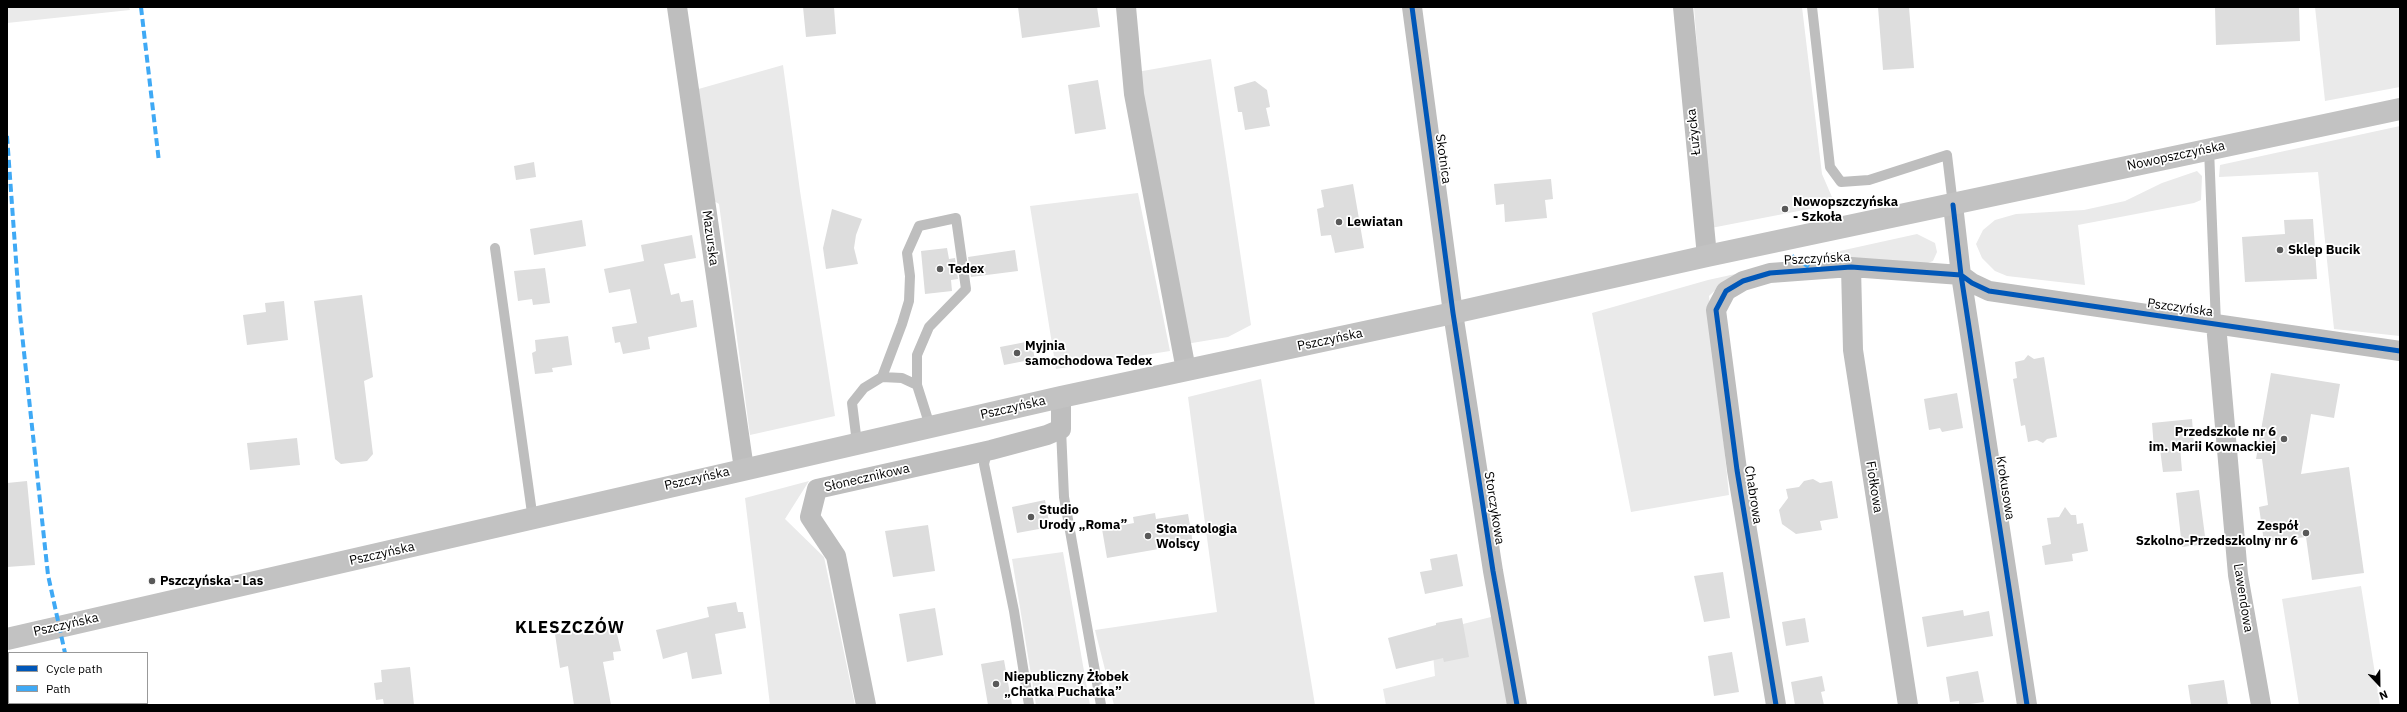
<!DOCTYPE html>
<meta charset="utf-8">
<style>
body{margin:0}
#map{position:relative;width:2407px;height:712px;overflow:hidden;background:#fff;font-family:"IBM Plex Sans",sans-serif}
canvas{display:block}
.frame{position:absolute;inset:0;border:8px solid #000;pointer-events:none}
.legend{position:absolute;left:8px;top:652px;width:140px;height:52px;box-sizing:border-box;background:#fff;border:1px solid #999;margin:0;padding:5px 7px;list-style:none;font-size:12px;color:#000}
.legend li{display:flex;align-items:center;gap:8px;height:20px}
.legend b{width:20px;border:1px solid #999}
.north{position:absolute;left:2359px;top:664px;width:40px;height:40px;-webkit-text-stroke:3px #fff;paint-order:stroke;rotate:158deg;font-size:11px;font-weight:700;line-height:16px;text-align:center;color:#000}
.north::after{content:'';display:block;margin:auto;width:14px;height:18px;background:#000;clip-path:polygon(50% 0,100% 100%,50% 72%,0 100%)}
</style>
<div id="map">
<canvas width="2407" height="712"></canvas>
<div class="frame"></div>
<ul class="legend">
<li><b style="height:5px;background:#0057b8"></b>Cycle path</li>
<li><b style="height:5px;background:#3fa9f5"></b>Path</li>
</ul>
<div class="north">N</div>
</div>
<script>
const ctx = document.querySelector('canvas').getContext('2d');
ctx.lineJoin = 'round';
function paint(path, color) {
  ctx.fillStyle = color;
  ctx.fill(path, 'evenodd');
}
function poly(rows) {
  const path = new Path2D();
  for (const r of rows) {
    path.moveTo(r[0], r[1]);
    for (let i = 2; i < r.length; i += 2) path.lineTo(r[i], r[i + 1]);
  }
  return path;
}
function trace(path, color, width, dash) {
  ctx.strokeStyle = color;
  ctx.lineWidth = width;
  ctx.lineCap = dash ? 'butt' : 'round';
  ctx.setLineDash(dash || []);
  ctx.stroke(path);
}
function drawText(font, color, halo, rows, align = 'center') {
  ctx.font = font + ' "IBM Plex Sans",sans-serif';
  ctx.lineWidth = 3.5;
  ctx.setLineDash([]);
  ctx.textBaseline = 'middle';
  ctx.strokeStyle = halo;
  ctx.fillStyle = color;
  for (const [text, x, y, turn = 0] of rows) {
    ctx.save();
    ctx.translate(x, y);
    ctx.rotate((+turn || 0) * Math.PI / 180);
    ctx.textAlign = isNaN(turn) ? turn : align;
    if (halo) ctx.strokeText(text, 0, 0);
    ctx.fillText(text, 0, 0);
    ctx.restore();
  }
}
paint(poly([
 [7,7,129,7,130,10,7,23],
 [1694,7,1802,7,1822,174,1835,204,1711,228],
 [2315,7,2400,7,2400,87,2325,101],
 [1211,59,1251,325,1228,337,1186,344,1137,72],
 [783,65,800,191,835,416,750,435,719,204,704,195,695,90],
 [2400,126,2400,336,2334,329,2318,172,2219,177,2220,165],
 [2197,171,2202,176,2201,200,2194,203,2078,225,2085,285,2007,276,1995,271,1982,258,1976,244,1983,230,1995,220,2016,214,2084,210,2125,201,2162,183],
 [1138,193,1170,351,1056,369,1030,206],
 [1917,234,1935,243,1937,252,1933,261,1925,264,1886,264,1826,259,1790,264,1726,280,1709,296,1729,495,1631,512,1592,313,1708,280],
 [1261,379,1315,705,1114,705,1095,630,1217,612,1188,397],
 [809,481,785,519,824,557,855,705,770,705,745,498],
 [1063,552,1090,705,1036,705,1012,559],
 [2361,586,2380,705,2299,705,2282,599],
 [1495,616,1511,705,1386,705,1383,689,1435,676,1431,632]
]), '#eaeaea');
paint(poly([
 [803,7,834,7,836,34,806,37],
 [1018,7,1097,7,1100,27,1022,38],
 [1878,7,1909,7,1914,68,1883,70],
 [2215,7,2299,7,2300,41,2216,45],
 [1098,80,1106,129,1075,134,1068,85],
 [1255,81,1267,90,1270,107,1266,108,1270,126,1245,130,1242,112,1238,112,1234,87],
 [534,162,536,177,516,180,514,166],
 [1551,179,1553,199,1545,200,1547,218,1505,222,1504,204,1496,205,1494,184],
 [1353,184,1364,248,1335,253,1331,235,1321,236,1317,209,1324,207,1321,190],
 [832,209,862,219,856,235,854,248,858,264,826,269,823,248],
 [2313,219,2317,279,2245,282,2242,237,2285,234,2284,220],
 [582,220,586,246,534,255,530,229],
 [692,235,696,258,664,264,671,295,679,293,681,302,693,300,697,327,648,337,650,349,623,354,620,342,615,343,612,327,637,323,630,289,609,293,604,269,644,261,641,245],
 [947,248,949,259,955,258,958,279,951,280,952,291,925,294,921,251],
 [1015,250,1018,271,971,277,968,257],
 [545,268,550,303,533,305,532,299,518,301,514,271],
 [362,295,373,377,364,381,373,454,367,461,341,464,335,459,314,301],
 [284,301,288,340,247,345,243,315,266,312,265,303],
 [568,336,572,365,552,368,553,372,535,374,532,353,536,351,535,340],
 [1031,341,1035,359,1004,365,1000,347],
 [2028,355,2034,359,2044,357,2057,437,2047,439,2043,443,2037,440,2028,442,2025,425,2021,426,2013,379,2017,378,2015,362,2024,360],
 [2271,373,2340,384,2334,418,2311,414,2301,474,2349,467,2364,573,2312,580,2306,537,2264,542,2259,507,2268,505,2262,459,2256,459],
 [1957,393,1963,428,1942,432,1940,428,1929,430,1924,399],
 [2192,419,2194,445,2180,447,2182,471,2163,472,2160,449,2154,449,2152,423],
 [297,438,300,465,250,470,247,443],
 [1813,479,1820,483,1832,481,1838,518,1820,521,1822,530,1796,534,1782,524,1779,510,1788,498,1786,489,1799,487,1804,481],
 [27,481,35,565,7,567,7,483],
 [2199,490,2206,544,2182,547,2176,493],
 [1045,500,1050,527,1017,533,1012,507],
 [2065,507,2071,515,2076,515,2077,524,2083,523,2088,551,2072,554,2073,561,2045,565,2042,546,2051,544,2047,518,2059,517],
 [1155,513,1156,519,1188,514,1193,543,1107,558,1102,529,1134,523,1133,517],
 [928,525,935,571,893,577,885,531],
 [1457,554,1463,586,1425,594,1420,572,1432,570,1430,559],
 [1723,572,1730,618,1704,622,1694,576],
 [736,602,738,612,743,612,746,628,715,634,722,674,692,679,687,652,663,659,656,630,709,617,707,607],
 [935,608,943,655,907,662,899,614],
 [1963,610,1964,616,1989,611,1993,636,1927,647,1922,617],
 [1462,618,1469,657,1444,662,1443,658,1396,669,1388,638,1436,625,1436,623],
 [1805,618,1809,642,1786,646,1782,622],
 [615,625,621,651,613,652,614,660,603,662,611,705,574,705,568,666,560,668,555,634],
 [1732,652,1739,692,1714,696,1708,656],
 [1004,660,1012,705,988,705,981,664],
 [410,667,414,705,384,705,383,699,376,700,374,683,382,682,381,670],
 [1978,671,1984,702,1963,705,1959,705,1959,701,1950,702,1946,677],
 [1822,676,1825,691,1821,692,1824,705,1795,705,1791,682],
 [2224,680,2228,705,2191,705,2188,685]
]), '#ddd');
trace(poly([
 [1812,7,1830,167,1841,182,1869,180,1947,155,1953,205],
 [2209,149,2216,324],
 [495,248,533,520],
 [882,377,902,378,917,385],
 [1061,429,1064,497,1101,705],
 [857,443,852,403,864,388,882,377,902,324,909,301,910,276,907,253,919,226,956,218,966,289,929,327,917,355,917,385,930,426],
 [991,450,986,456,984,464,1014,611,1029,705]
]), '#bebebe', 10);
trace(poly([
 [677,7,744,469],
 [1126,7,1134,94,1186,370],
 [1412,7,1453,313,1493,571,1517,705],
 [1683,7,1707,256],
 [1953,205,1961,275,1972,283,1989,291,2400,351],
 [1851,267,1853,350,1908,705],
 [2216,324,2238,575,2261,705],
 [866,705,836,556,810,517,817,489,991,450,1047,435,1061,429,1061,397],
 [1776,705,1737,470,1716,310,1726,291,1743,281,1770,273,1851,267,1961,275,2027,705]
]), '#bebebe', 20);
trace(poly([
 [7,639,1061,397,1453,313,1707,256,2400,109]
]), '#c2c2c2', 22);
trace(poly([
 [141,7,159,162],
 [7,136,20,315,48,575,65,653],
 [1792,256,1812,269],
 [72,703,72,705]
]), '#3fa9f5', 4, [8, 4]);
trace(poly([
 [1412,7,1453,313,1493,571,1517,705],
 [1953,205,1961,275,1972,283,1989,291,2400,351],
 [1776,705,1737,470,1716,310,1726,291,1743,281,1770,273,1851,267,1961,275,2027,705]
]), '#0057b8', 5);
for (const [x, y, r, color] of [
 [1785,209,4,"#595959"],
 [1339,222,4,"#595959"],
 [2280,250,4,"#595959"],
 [940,269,4,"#595959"],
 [1017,353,4,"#595959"],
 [2284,439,4,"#595959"],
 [1031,517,4,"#595959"],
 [2306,533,4,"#595959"],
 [1148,536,4,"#595959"],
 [152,581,4,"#595959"],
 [996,684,4,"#595959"]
]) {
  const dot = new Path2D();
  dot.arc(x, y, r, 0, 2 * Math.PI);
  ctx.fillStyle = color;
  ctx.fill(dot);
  trace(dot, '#fff', 1.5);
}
drawText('13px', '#000', '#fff', [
 ["Łużycka",1694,132,-96],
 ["Nowopszczyńska",2176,156,-12],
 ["Skotnica",1443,159,82],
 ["Mazurska",710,238,82],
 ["Pszczyńska",1817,259,-3],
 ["Pszczyńska",2180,308,8],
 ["Pszczyńska",1330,340,-12],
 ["Pszczyńska",1013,408,-13],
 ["Słonecznikowa",867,478,-13],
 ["Pszczyńska",697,479,-13],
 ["Fiołkowa",1874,487,81],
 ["Krokusowa",2005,488,81],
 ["Chabrowa",1753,495,81],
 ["Storczykowa",1494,508,81],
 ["Pszczyńska",382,554,-13],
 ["Lawendowa",2243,598,81],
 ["Pszczyńska",66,625,-13]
]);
drawText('bold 13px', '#000', '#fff', [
 ["Nowopszczyńska",1793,202],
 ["- Szkoła",1793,217],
 ["Lewiatan",1347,222],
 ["Sklep Bucik",2288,250],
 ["Tedex",948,269],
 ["Myjnia",1025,346],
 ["samochodowa Tedex",1025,361],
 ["Przedszkole nr 6",2276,432,"right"],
 ["im. Marii Kownackiej",2276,447,"right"],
 ["Studio",1039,510],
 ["Urody „Roma”",1039,525],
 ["Zespół",2298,526,"right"],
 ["Szkolno-Przedszkolny nr 6",2298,541,"right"],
 ["Stomatologia",1156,529],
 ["Wolscy",1156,544],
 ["Pszczyńska - Las",160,581],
 ["Niepubliczny Żłobek",1004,677],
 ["„Chatka Puchatka”",1004,692]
], 'left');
ctx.letterSpacing = '1px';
drawText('bold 17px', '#000', '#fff', [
 ["KLESZCZÓW",570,628]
]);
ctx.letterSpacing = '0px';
</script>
